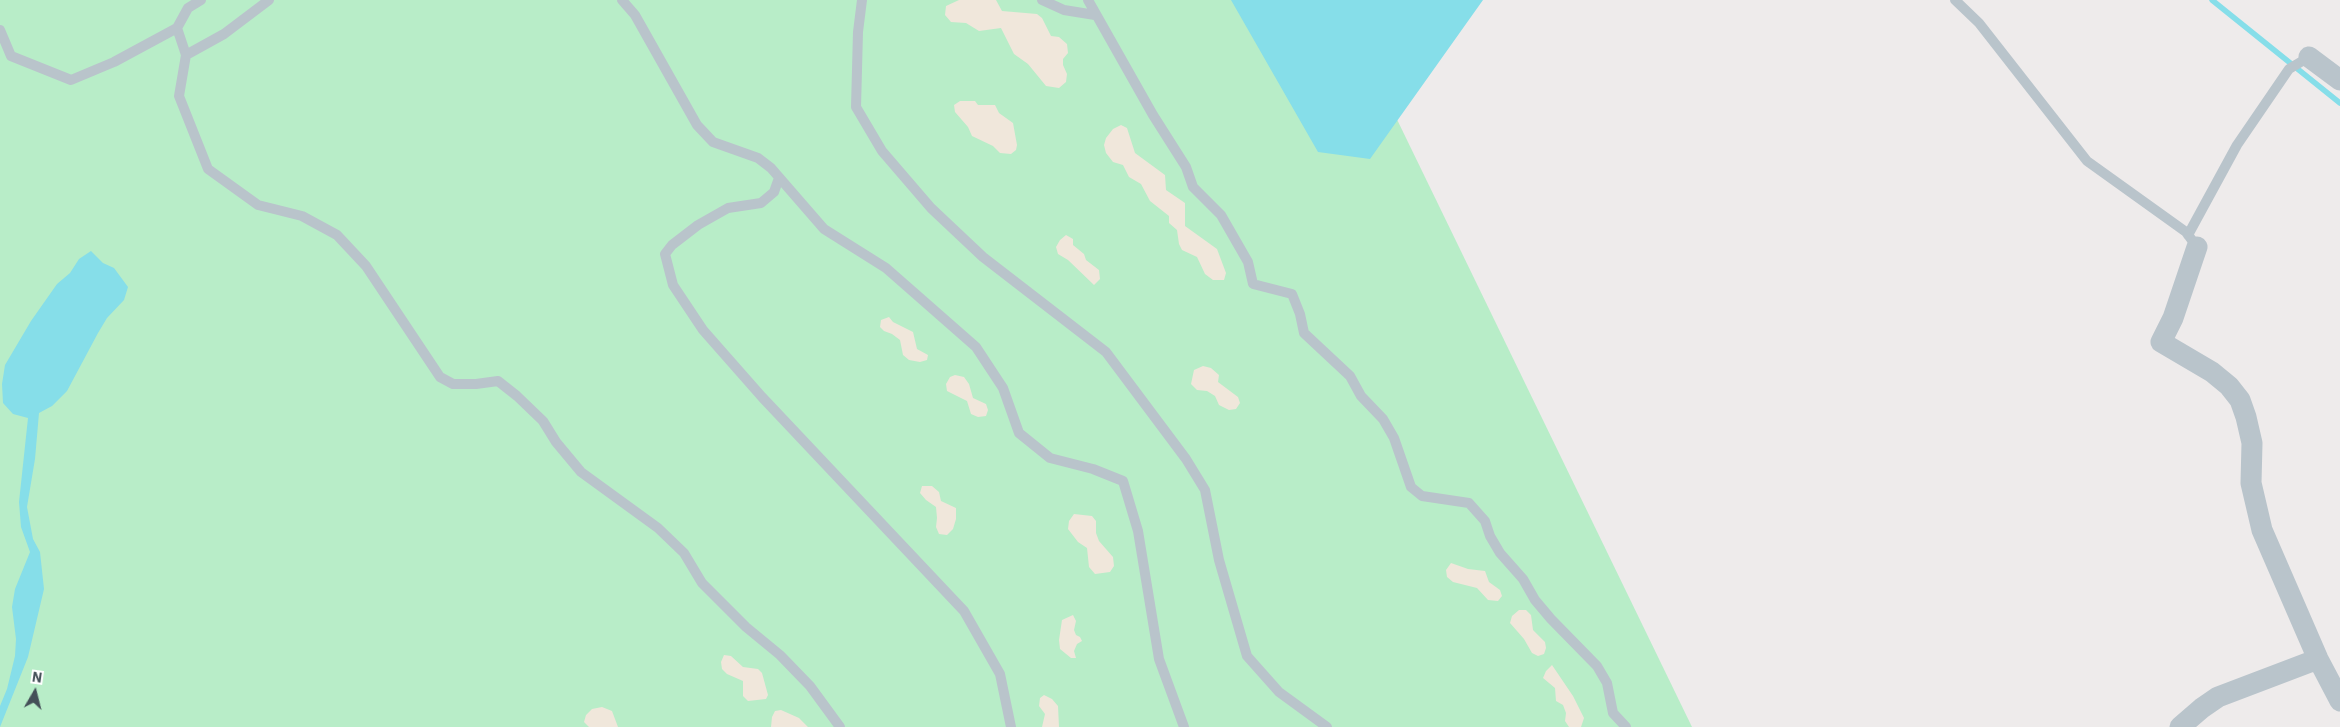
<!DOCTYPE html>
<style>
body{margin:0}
#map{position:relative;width:2340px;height:727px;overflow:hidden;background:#eeebeb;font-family:"IBM Plex Sans",sans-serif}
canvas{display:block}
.north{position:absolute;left:10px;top:667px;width:50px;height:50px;-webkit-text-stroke:4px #fff;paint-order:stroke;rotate:8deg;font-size:14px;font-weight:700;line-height:20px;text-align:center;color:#445058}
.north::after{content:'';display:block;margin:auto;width:18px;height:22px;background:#445058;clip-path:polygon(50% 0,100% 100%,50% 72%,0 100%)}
</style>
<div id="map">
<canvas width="2340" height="727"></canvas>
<div class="north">N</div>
</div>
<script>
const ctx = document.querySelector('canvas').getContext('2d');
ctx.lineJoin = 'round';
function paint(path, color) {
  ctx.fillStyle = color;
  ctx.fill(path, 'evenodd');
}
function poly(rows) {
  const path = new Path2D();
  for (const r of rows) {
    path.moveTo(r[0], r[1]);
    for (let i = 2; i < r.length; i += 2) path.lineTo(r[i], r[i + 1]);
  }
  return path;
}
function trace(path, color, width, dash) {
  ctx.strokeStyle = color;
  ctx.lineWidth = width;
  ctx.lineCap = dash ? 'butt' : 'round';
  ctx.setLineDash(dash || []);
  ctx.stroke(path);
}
paint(poly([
 [0,0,1339,0,1692,727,0,727]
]), '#b8edc8');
paint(poly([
 [959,0,996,0,1002,11,1037,14,1042,18,1051,36,1059,37,1067,44,1068,53,1063,59,1063,65,1067,74,1066,82,1059,88,1046,86,1028,64,1014,54,1001,28,979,31,966,23,951,22,945,15,946,6],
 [960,101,975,101,978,105,995,105,999,113,1013,123,1017,145,1016,150,1011,154,1000,153,993,146,972,136,968,127,955,112,954,105],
 [1121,125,1127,128,1135,153,1165,175,1166,190,1185,203,1185,226,1217,249,1226,273,1224,280,1213,280,1205,274,1197,257,1182,250,1179,244,1177,230,1169,223,1169,216,1150,201,1141,184,1129,177,1123,165,1113,162,1106,153,1104,145,1106,138,1113,129],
 [1066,235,1073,239,1073,245,1084,254,1086,260,1099,270,1100,279,1094,285,1068,260,1058,254,1056,247,1060,240],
 [889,317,893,322,913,332,917,349,928,355,927,360,920,362,909,360,903,355,900,340,892,334,884,331,880,327,881,320],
 [1203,366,1211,368,1219,375,1218,382,1238,397,1240,403,1236,409,1229,410,1219,405,1215,396,1207,391,1197,390,1191,384,1194,370],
 [955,375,964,377,969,384,973,398,986,404,988,410,986,416,978,417,971,414,967,401,947,391,946,384,950,377],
 [922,486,932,486,939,492,941,501,956,508,956,519,953,529,947,535,939,534,936,527,937,518,936,507,926,500,920,493],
 [1074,514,1092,516,1096,521,1096,533,1099,541,1113,557,1114,566,1110,572,1095,574,1089,567,1087,548,1078,542,1068,529,1069,521],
 [1451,563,1468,569,1485,571,1489,582,1500,590,1502,596,1498,601,1488,600,1477,588,1453,582,1447,577,1446,570],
 [1519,610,1526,610,1531,615,1533,630,1545,642,1546,648,1544,654,1538,656,1532,653,1524,639,1510,623,1512,616],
 [1073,615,1076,621,1074,630,1076,635,1080,637,1082,641,1077,644,1074,651,1076,658,1071,658,1060,649,1059,640,1062,620],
 [724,655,731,656,743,667,758,669,762,673,768,695,766,699,748,701,743,696,743,681,727,674,722,669,721,662],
 [1552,665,1573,696,1584,718,1581,727,1569,727,1565,721,1566,713,1563,705,1556,701,1555,688,1543,678,1546,671],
 [1044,695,1052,699,1058,706,1059,727,1042,727,1045,714,1039,706,1040,698],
 [602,707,612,711,618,727,589,727,584,722,586,715,592,709],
 [781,710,799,718,808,727,771,727,772,717,775,711]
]), '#f0e7db');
paint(poly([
 [1231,0,1483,0,1370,159,1318,152],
 [91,251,103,263,114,268,128,287,124,300,107,318,98,333,67,391,52,406,39,413,35,459,27,507,33,539,40,552,44,589,28,657,0,727,0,706,7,689,15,656,16,639,12,607,15,589,30,552,21,527,19,502,28,418,13,414,3,403,2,384,5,365,31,321,57,284,70,273,79,259]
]), '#86dee9');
trace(poly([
 [2212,0,2340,103]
]), '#86dee9', 5.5);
trace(poly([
 [201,0,188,8,177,28,186,55,224,34,269,0],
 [622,0,635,15,697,125,713,142,758,158,771,168,824,229,886,268,976,347,1003,388,1019,433,1050,458,1093,469,1123,481,1138,531,1159,659,1184,727],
 [862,0,858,32,856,107,882,151,931,208,983,257,1106,352,1186,459,1205,490,1219,560,1247,656,1279,692,1327,727],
 [1042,0,1064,10,1095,15],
 [1088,0,1153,115,1186,167,1193,187,1221,215,1248,262,1253,284,1292,294,1300,314,1304,333,1350,376,1361,396,1383,419,1394,438,1411,487,1422,496,1469,503,1485,521,1490,536,1500,553,1523,579,1535,600,1551,619,1597,666,1607,683,1613,713,1626,727],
 [1955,0,1979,23,2087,161,2186,232,2197,247],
 [0,30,11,56,71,80,114,62,177,28],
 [186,55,179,96,208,169,258,205,302,216,337,235,366,266,440,377,453,384,476,384,498,381,517,396,543,421,556,442,581,472,658,528,684,553,702,583,746,627,780,655,810,686,840,727],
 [779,178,774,192,761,203,728,208,698,225,672,245,665,254,673,285,703,330,762,397,964,611,1000,674,1011,727],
 [2188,235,2237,145,2289,69,2309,57]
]), '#b9c4cb', 10);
trace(poly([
 [2309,57,2340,80],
 [2197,247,2173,318,2161,342,2212,372,2229,386,2240,400,2246,417,2252,443,2251,483,2262,530,2318,659,2340,701],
 [2180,727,2202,708,2218,697,2318,659]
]), '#b9c4cb', 21);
</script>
